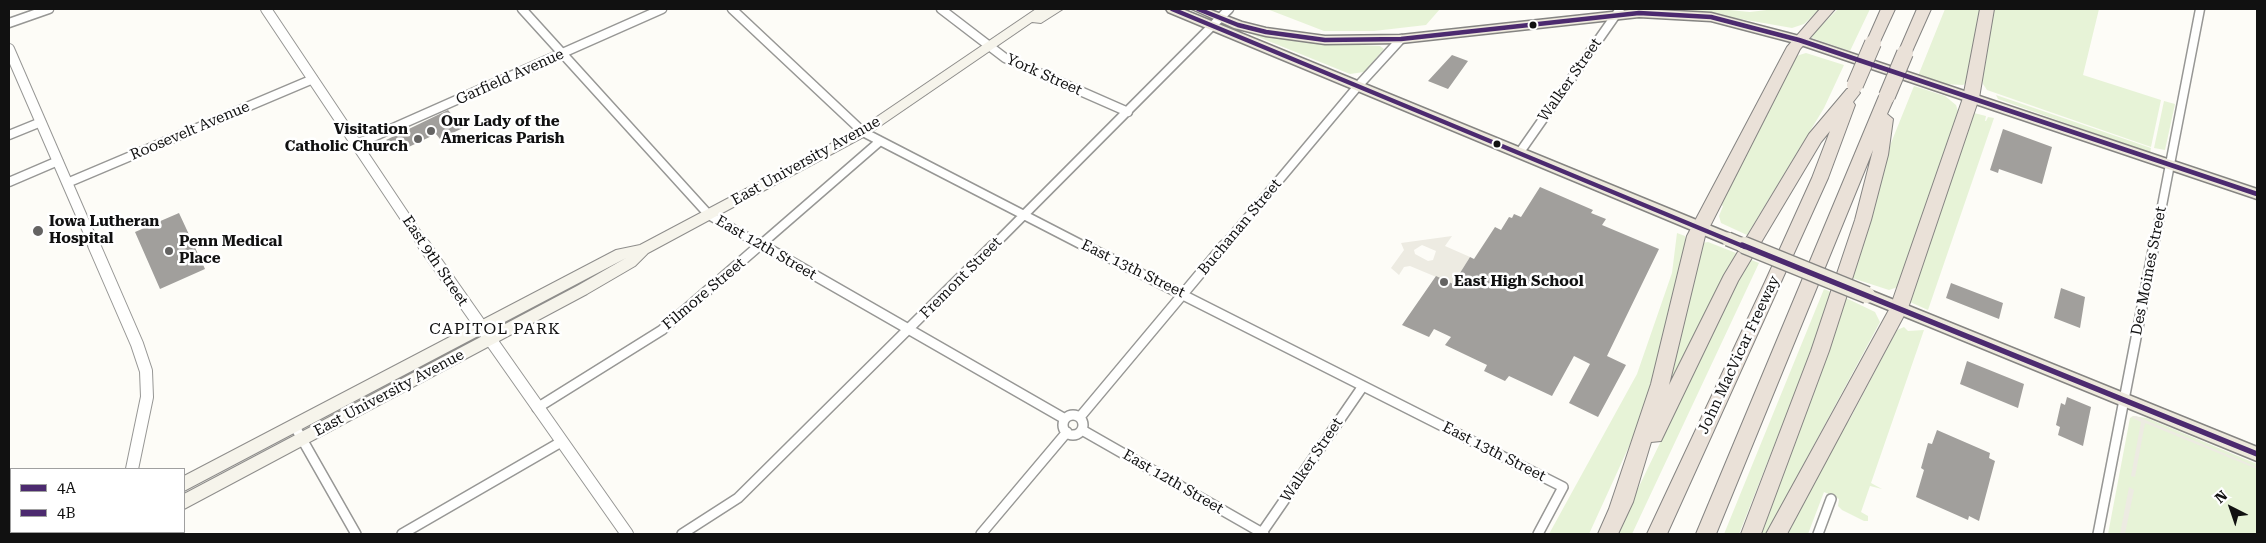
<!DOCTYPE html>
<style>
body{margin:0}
#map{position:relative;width:2266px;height:543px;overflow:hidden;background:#fdfcf7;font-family:"Roboto Serif",serif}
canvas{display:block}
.frame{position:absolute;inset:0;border:10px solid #111;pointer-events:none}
.legend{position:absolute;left:10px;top:468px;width:175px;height:65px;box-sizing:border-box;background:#fff;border:1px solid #a0a0a0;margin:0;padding:6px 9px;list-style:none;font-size:15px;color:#111}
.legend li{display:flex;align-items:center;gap:10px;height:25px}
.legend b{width:25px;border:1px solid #a0a0a0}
.north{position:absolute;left:2206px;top:483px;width:50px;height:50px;-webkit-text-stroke:4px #fff;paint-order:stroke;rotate:319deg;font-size:14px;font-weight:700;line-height:20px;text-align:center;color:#111}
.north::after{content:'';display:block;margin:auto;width:18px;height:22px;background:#111;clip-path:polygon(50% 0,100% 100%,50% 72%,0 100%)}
</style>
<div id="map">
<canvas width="2266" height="543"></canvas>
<div class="frame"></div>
<ul class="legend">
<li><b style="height:6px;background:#4c2a6f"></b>4A</li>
<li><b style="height:6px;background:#4c2a6f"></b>4B</li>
</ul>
<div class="north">N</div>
</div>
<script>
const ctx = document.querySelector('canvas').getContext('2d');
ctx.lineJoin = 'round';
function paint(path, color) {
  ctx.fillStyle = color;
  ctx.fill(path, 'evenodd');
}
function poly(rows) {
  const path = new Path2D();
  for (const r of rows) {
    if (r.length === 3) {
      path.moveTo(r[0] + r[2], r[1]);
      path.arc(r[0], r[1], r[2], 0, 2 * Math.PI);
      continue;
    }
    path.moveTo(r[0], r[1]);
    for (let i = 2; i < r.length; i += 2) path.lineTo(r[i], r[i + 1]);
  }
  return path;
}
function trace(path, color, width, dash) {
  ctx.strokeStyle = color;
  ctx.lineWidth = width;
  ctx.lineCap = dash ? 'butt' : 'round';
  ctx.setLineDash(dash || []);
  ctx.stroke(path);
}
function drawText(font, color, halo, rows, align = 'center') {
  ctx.font = font + ' "Roboto Serif",serif';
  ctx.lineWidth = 5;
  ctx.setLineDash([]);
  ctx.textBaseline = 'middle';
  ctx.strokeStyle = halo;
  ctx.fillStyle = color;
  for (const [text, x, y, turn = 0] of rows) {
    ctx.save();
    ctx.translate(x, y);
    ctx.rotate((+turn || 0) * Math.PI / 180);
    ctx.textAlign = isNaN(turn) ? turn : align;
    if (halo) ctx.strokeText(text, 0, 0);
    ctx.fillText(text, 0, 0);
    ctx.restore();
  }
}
paint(poly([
 [1267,9,1440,9,1426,25,1374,31,1324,31],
 [1656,9,1719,9,1750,12,1775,9,1820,9,1804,24,1792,28,1712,14],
 [1838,9,1870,9,1850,51,1812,38,1813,34],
 [1945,9,1981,9,1967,82,1963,85,1942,84,1918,76],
 [1994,9,2099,9,2083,75,2161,100,2151,147,1987,90,1983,84,1983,78],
 [1246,32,1303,42,1380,46,1384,49,1364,72,1350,74],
 [1806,53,1844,65,1824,108,1747,235,1721,223,1719,216,1723,206,1719,204,1796,56],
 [1914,86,1945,96,1956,105,1958,111,1905,268,1898,287,1889,290,1852,278,1891,143],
 [1996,95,2151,148,2150,153,1998,99],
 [2164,101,2175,104,2165,150,2154,148],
 [1974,113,1986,116,1985,121,1986,121,1988,117,1994,118,1928,310,1910,302],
 [1677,233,1685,236,1686,242,1651,387,1636,431,1589,534,1549,534,1637,374,1672,273],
 [1708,242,1736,253,1669,383,1702,243],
 [1749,259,1759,263,1632,534,1616,534],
 [1824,289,1831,292,1811,352,1739,534,1724,534],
 [1846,298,1875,312,1880,322,1766,534,1761,534,1818,382],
 [1904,327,1908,331,1924,330,1871,483,1882,489,1870,486,1861,512,1868,516,1868,521,1864,521,1842,510,1838,506,1839,499,1824,492,1808,534,1788,534,1836,439,1850,419,1897,330],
 [2133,416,2147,418,2257,464,2257,534,2108,534,2130,418]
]), '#e7f3d7');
paint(poly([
 [1452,236,1445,246,1470,257,1453,284,1410,266,1404,267,1399,275,1391,268,1404,250,1401,243],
 [1422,245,1436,251,1433,260,1428,261,1415,254,1414,250],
 [2136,416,2257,467,2257,469,2145,423,2135,477,2131,476,2141,422,2131,417],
 [2129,487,2134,490,2125,534,2120,534]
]), '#edebe2');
paint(poly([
 [1452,55,1468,61,1448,89,1428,81],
 [448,110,463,128,440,139,436,134,396,153,386,140],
 [2003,129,2052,147,2042,184,1999,169,1998,173,1990,170],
 [1540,187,1593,210,1591,213,1606,219,1602,225,1659,249,1607,356,1626,365,1598,417,1569,403,1590,364,1574,356,1552,396,1509,376,1505,381,1484,371,1487,365,1445,345,1451,337,1434,329,1429,337,1402,325,1436,276,1453,284,1470,257,1474,259,1495,227,1501,230,1509,217,1512,218,1514,214,1521,217],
 [179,213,205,269,160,289,135,232],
 [1951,283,2003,303,1999,319,1946,298],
 [2061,288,2085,297,2080,328,2054,318],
 [1967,361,2024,384,2018,408,1960,384],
 [2067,397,2091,407,2083,446,2058,435,2060,427,2056,425,2061,403,2065,405],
 [1937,430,1990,453,1989,458,1995,461,1979,521,1969,516,1968,520,1916,497,1924,470,1921,468,1928,443,1932,444]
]), '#a19f9c');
const minorFar1 = poly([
 [522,9,709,215,764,247],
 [732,9,863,132,1086,247],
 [941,9,1005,58,1128,112],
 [9,23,49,9],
 [9,135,41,122],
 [357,144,662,9],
 [1520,152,1620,9],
 [9,182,58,161],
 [67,183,313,79],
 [758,247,879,142],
 [992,247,1229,9],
 [1223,247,1358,86,1401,39],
 [2154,247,2200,9]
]);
const minor = poly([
 [762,245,1065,419],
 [1084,245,1563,487,1538,534],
 [537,408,662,330,760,245],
 [1073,425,10],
 [1080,417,1224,245],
 [294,425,356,534],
 [1082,430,1264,534],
 [402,534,561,442],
 [682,534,738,498,993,245],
 [981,534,1067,432],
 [1261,534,1363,386],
 [1818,534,1831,499],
 [2098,534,2154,245]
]);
const tertiaryFar1 = poly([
 [266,9,425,247],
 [9,49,95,247]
]);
const tertiary = poly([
 [94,245,137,344,146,371,147,397,132,469],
 [424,245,627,534]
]);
const secondary = poly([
 [1036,9,1063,9,1041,23,1032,22,867,135,648,253,635,266,587,294,184,509,184,494,577,286,626,258,184,491,184,476,616,250,640,245,859,129,1036,9],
 [82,532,102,532,101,534,81,534,82,532],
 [115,532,135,532,134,534,114,534,115,532]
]);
const primary = poly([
 [1166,9,1182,9,1733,235,1735,239,1733,243,1723,243,1168,12,1166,9],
 [1192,9,1208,9,1242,22,1266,28,1325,36,1401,35,1639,9,1711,13,1803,37,2257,189,2257,199,1795,43,1711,21,1639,17,1401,43,1325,44,1266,36,1234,28,1192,9],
 [1867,289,2257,447,2257,461,1862,299,1859,295,1862,291,1867,289]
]);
const motorway = poly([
 [1820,9,1835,9,1800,49,1705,236,1669,385,1724,275,1809,134,1847,89,1857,89,1860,93,1853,102,1855,105,1828,178,1667,534,1647,534,1765,282,1812,178,1830,131,1821,142,1738,281,1661,441,1651,442,1633,502,1618,534,1598,534,1609,509,1651,384,1687,236,1787,47,1820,9],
 [1881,9,1895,9,1878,46,1868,46,1866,43,1881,9],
 [1917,9,1931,9,1910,56,1900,56,1898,53,1917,9],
 [1980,9,1994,9,1979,98,1908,308,1787,534,1766,534,1890,308,1963,98,1980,9],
 [1887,91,1892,92,1895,96,1887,114,1893,119,1888,155,1871,220,1829,351,1761,534,1741,534,1811,351,1855,220,1873,150,1716,534,1696,534,1879,96,1882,92,1887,91]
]);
trace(minorFar1, '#979795', 11);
trace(minor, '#979795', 12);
trace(tertiaryFar1, '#979795', 12);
trace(tertiary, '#979795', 14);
trace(secondary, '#8e8d8b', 2);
trace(primary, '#858482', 3);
trace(motorway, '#858482', 2);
trace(minorFar1, '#fffffe', 8);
trace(minor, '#fffffe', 9);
trace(tertiaryFar1, '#fffffe', 10);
trace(tertiary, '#fffffe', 12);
paint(secondary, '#f6f4eb');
paint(primary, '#ede9dc');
paint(motorway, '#eae1d8');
const primaryBridgeFar1 = poly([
 [1728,239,1747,247]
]);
const primaryBridge = poly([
 [1744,245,1867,295]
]);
const motorwayBridge = poly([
 [1855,85,1873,43],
 [1887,96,1905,53]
]);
trace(primaryBridgeFar1, '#858482', 16, []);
trace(primaryBridge, '#858482', 19, []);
trace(motorwayBridge, '#858482', 18, []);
trace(primaryBridgeFar1, '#ede9dc', 13);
trace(primaryBridge, '#ede9dc', 16);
trace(motorwayBridge, '#eae1d8', 16);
trace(poly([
 [1172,9,1745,247]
]), '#4c2a6f', 4.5);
trace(poly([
 [1742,245,2257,454]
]), '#4c2a6f', 5.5);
trace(poly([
 [1198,9,1238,25,1266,32,1325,40,1401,39,1639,13,1711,17,1799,40,2257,194]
]), '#4c2a6f', 4.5);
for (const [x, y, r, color] of [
 [1533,25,4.5,"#111"],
 [431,131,5,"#646362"],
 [418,139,5,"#646362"],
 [1497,144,4.5,"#111"],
 [38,231,6,"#646362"],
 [169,251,5,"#646362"],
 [1444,282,5,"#646362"]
]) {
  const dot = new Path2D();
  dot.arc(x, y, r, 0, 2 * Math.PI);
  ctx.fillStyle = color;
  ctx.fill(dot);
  trace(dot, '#fff', 2);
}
drawText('15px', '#111', '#fff', [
 ["York Street",1044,75,24],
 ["Garfield Avenue",510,77,-24],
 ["Walker Street",1570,80,-55],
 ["Roosevelt Avenue",190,131,-23],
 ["East University Avenue",806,161,-29],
 ["Buchanan Street",1240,227,-50],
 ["East 12th Street",766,248,30],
 ["East 9th Street",435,261,56],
 ["East 13th Street",1133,269,26],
 ["Des Moines Street",2149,271,-79],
 ["Fremont Street",961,278,-45],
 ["Filmore Street",704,294,-40],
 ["John MacVicar Freeway",1739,355,-65],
 ["East University Avenue",389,393,-28],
 ["East 13th Street",1494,452,27],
 ["Walker Street",1312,460,-56],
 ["East 12th Street",1173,482,30]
]);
drawText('bold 15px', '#111', '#fff', [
 ["Our Lady of the",441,122],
 ["Americas Parish",441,139],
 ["Visitation",408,130,"right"],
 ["Catholic Church",408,147,"right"],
 ["Iowa Lutheran",49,222],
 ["Hospital",49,239],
 ["Penn Medical",179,242],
 ["Place",179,259],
 ["East High School",1454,282]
], 'left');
ctx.letterSpacing = '1px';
drawText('16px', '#111', '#fff', [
 ["CAPITOL PARK",495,329]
]);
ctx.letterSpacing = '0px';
</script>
